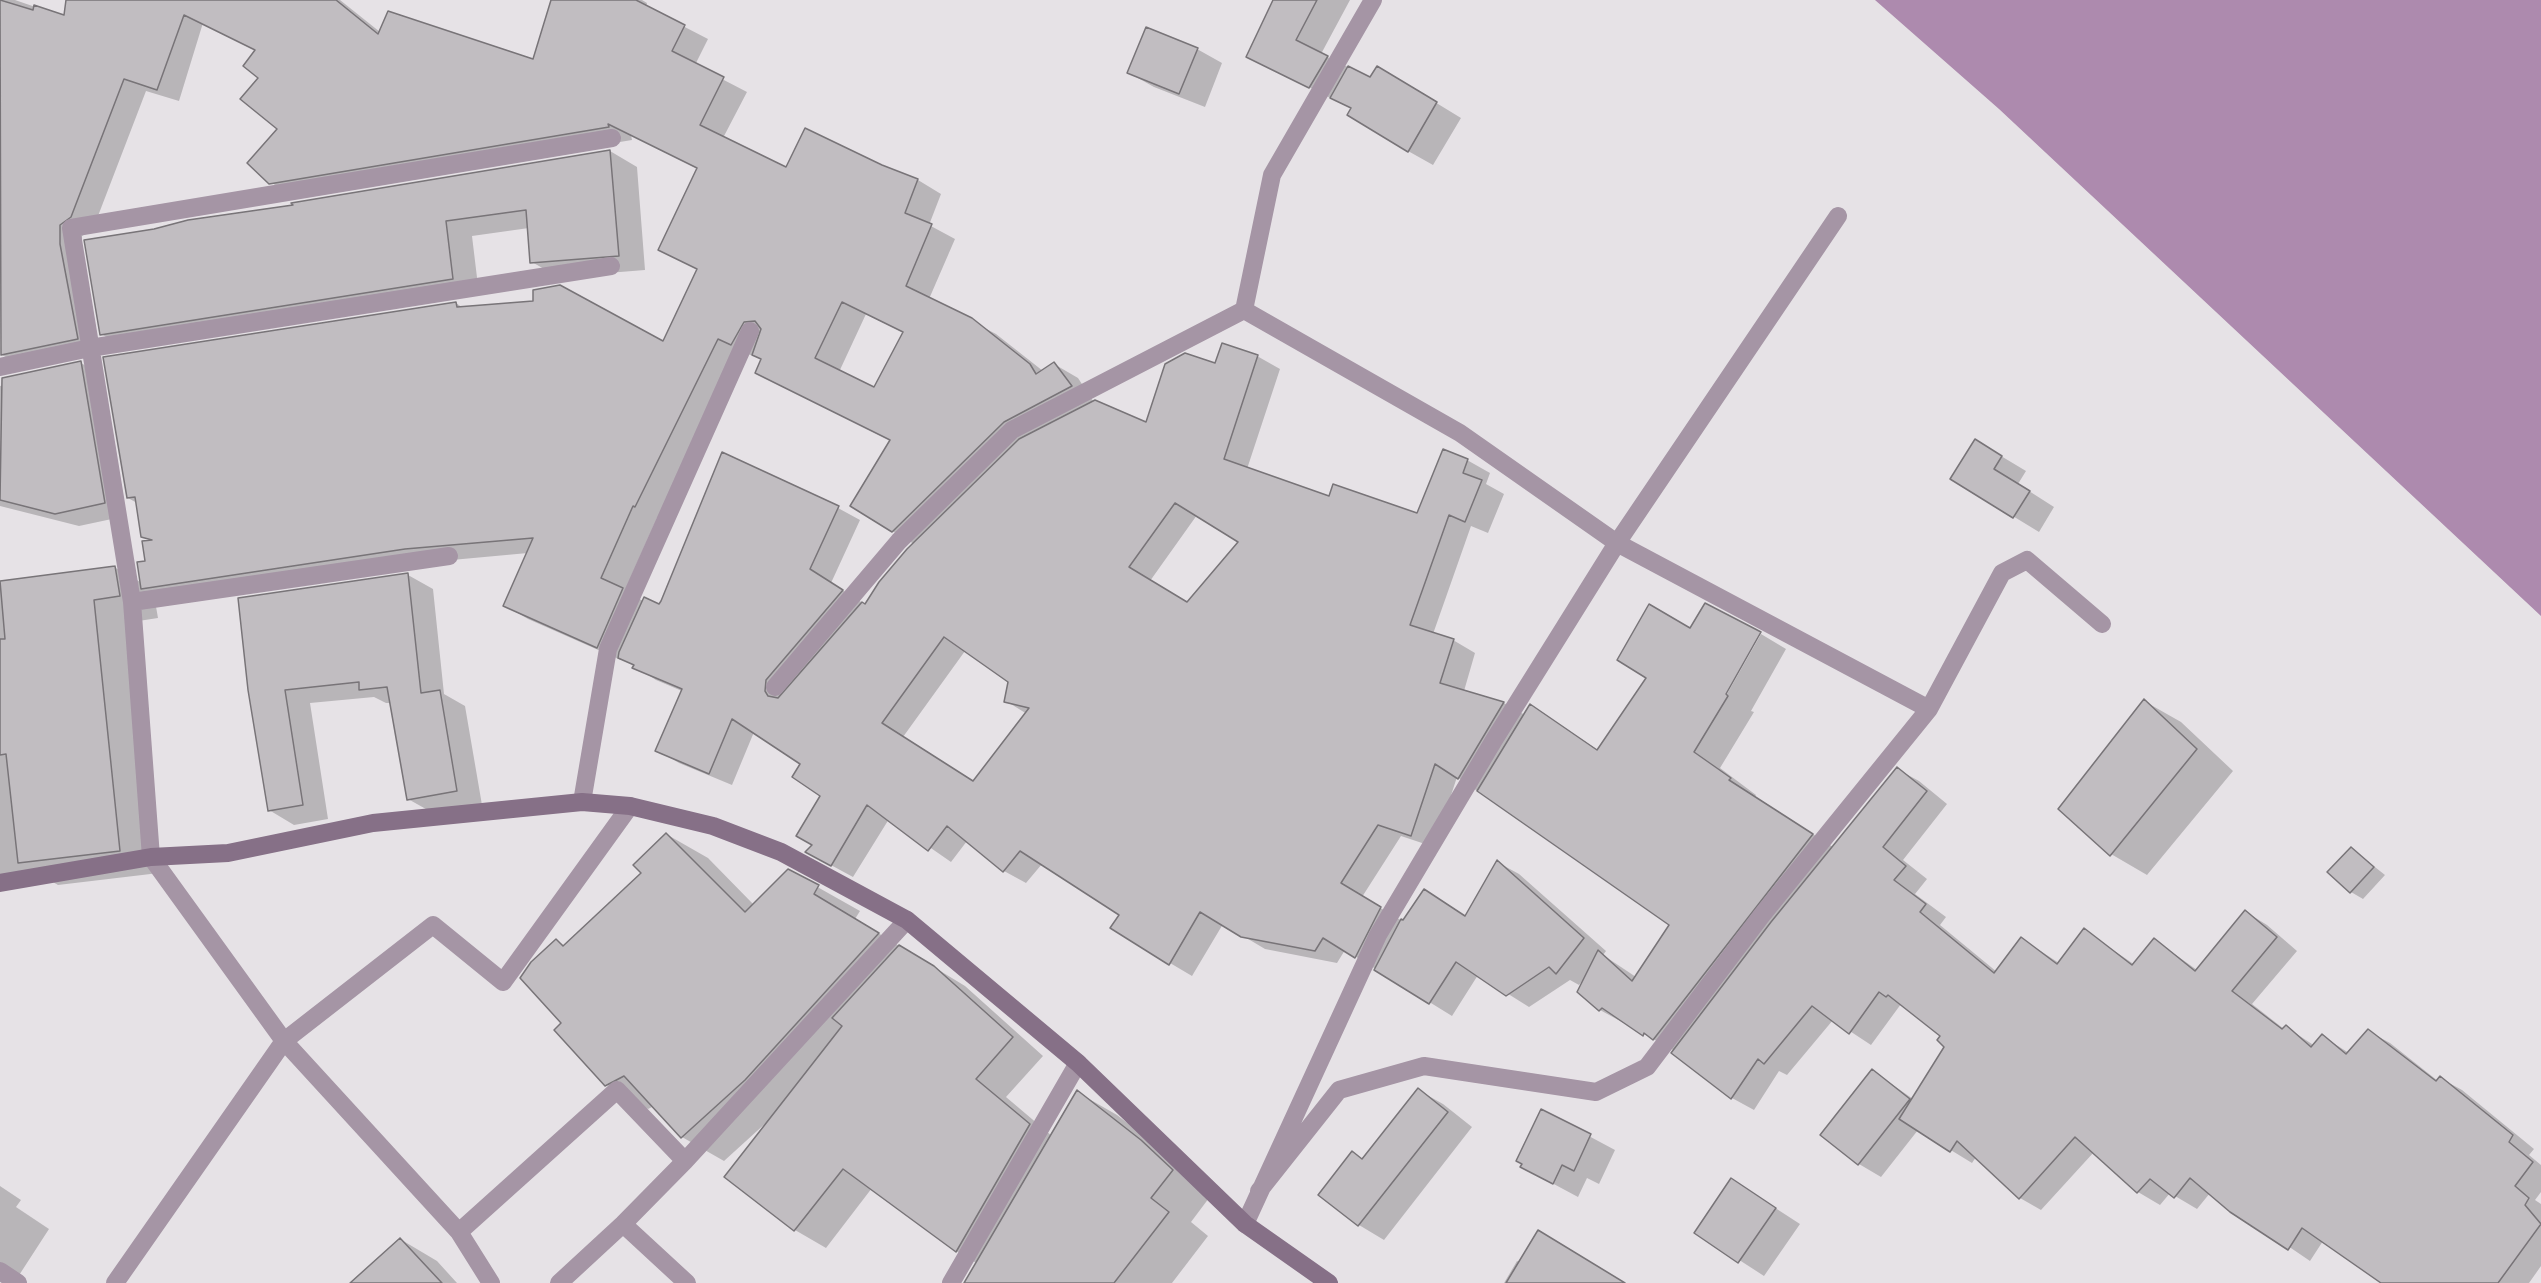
<!DOCTYPE html>
<style>
body{margin:0}
canvas{display:block;background:#e6e2e6}
</style>
<canvas width="2541" height="1283"></canvas>
<script>
const ctx = document.querySelector('canvas').getContext('2d');
ctx.lineJoin = 'round';
function paint(path, color) {
  ctx.fillStyle = color;
  ctx.fill(path, 'evenodd');
}
function poly(rows) {
  const path = new Path2D();
  for (const r of rows) {
    path.moveTo(r[0], r[1]);
    for (let i = 2; i < r.length; i += 2) path.lineTo(r[i], r[i + 1]);
  }
  return path;
}
function trace(path, color, width, dash) {
  ctx.strokeStyle = color;
  ctx.lineWidth = width;
  ctx.lineCap = dash ? 'butt' : 'round';
  ctx.setLineDash(dash || []);
  ctx.stroke(path);
}
paint(poly([
 [1875,0,2541,0,2541,616,1999,109]
]), '#ad8aae');
paint(poly([
 [0,0,15,0,79,22,121,0,210,0,179,101,146,91,93,229,82,236,82,258,99,351,24,367,2,355],
 [223,0,340,0,380,32,534,61,553,0,642,0,647,3,646,7,708,39,695,65,747,92,723,138,787,169,881,166,918,180,941,194,929,225,955,239,929,299,996,334,1043,371,1054,364,1078,378,1093,401,1147,424,1216,365,1257,356,1280,369,1247,469,1329,498,1418,515,1467,460,1490,473,1486,484,1504,494,1488,533,1471,526,1433,634,1453,640,1475,653,1464,691,1504,703,1525,715,1530,706,1598,750,1721,700,1723,701,1761,634,1786,649,1751,711,1754,712,1720,768,1756,795,1755,797,1833,847,1897,769,1919,781,1947,804,1903,860,1927,879,1915,894,1946,917,1940,925,1997,972,2022,939,2059,963,2084,930,2135,965,2155,940,2197,970,2246,912,2267,925,2297,951,2252,1004,2284,1029,2286,1027,2315,1046,2322,1036,2349,1053,2368,1031,2390,1043,2438,1081,2440,1078,2462,1090,2534,1149,2529,1155,2541,1165,2541,1192,2535,1200,2541,1204,2541,1266,2529,1283,2383,1283,2323,1241,2310,1261,2210,1193,2197,1209,2170,1193,2160,1205,2138,1192,2094,1152,2041,1210,2020,1198,1976,1157,1972,1163,1918,1130,1881,1177,1859,1164,1873,1071,1913,1099,1946,1046,1942,1036,1901,1004,1871,1045,1833,1020,1787,1075,1779,1071,1754,1110,1732,1098,1674,1053,1675,1051,1600,1010,1583,980,1579,985,1570,980,1529,1007,1478,975,1452,1016,1345,950,1337,963,1265,949,1223,924,1192,976,1170,963,1121,915,1042,864,1026,883,1004,871,967,841,951,862,889,819,853,877,829,864,814,845,822,796,802,764,754,732,732,785,679,763,657,750,682,691,656,680,622,658,621,660,528,619,504,605,528,553,430,562,154,595,158,618,132,622,159,873,58,885,46,878,0,880,0,583,114,567,142,583,152,541,143,536,137,503,128,498,456,303,463,308,663,343,698,270,660,249,698,169,631,135,632,140,294,196,270,182,279,129,260,78,256,51,206,24],
 [866,314,904,333,875,389,839,372],
 [742,352,762,359,757,372,891,441,892,531,914,544,866,605,831,583,860,520,838,508,659,605,643,601,625,590,657,518,659,519],
 [1197,515,1240,542,1187,604,1150,581],
 [965,651,1009,682,1006,701,1027,714,974,782,903,737],
 [1457,777,1671,925,1636,977,1603,955,1606,951,1519,874,1497,862,1466,917,1425,891,1404,922,1362,897,1401,836,1434,847],
 [1275,0,1350,0,1321,54,1371,78,1402,82,1461,118,1433,165,1408,151,1352,109,1248,56],
 [1197,49,1222,63,1205,107,1154,87,1129,73],
 [610,151,637,167,645,270,558,277,532,262,529,228,472,236,479,294,128,349,101,334,296,206,294,204],
 [81,363,103,376,126,516,79,526,0,506,0,386],
 [1976,441,2026,471,2018,484,2054,507,2039,532,1952,479],
 [408,575,433,589,444,694,465,706,482,805,433,813,408,799,392,703,386,703,374,697,310,703,328,819,294,825,269,810,250,690],
 [2144,701,2181,722,2233,771,2147,875,2111,854],
 [666,834,708,858,754,905,789,871,860,911,855,919,965,986,1043,1056,1006,1097,1052,1136,1077,1092,1117,1115,1182,1165,1212,1194,1191,1222,1208,1236,1172,1283,966,1283,978,1264,956,1251,872,1188,826,1248,795,1230,726,1176,768,1121,724,1161,682,1137,654,1106,648,1109,606,1084,563,1024,557,941,565,946,643,873],
 [2351,848,2385,875,2363,899,2351,892],
 [1418,1090,1443,1104,1472,1127,1384,1240,1359,1225,1320,1194,1363,1160],
 [1542,1111,1615,1150,1599,1184,1587,1178,1578,1197,1522,1167],
 [1732,1180,1800,1224,1764,1276,1696,1232],
 [0,1186,21,1200,16,1207,49,1229,14,1283,0,1277],
 [400,1239,437,1261,457,1283,353,1283],
 [1517,1261,1520,1262,1624,1283,1504,1283]
]), '#0003');
const building = poly([
 [0,0,33,10,34,5,64,15,66,0,336,0,378,34,388,11,533,59,551,0,636,0,685,25,672,51,724,77,700,125,786,167,805,128,882,165,918,179,905,213,932,224,906,286,972,318,1030,364,1036,374,1054,362,1072,386,1004,422,892,532,850,506,890,440,755,373,761,359,752,355,761,329,755,321,744,322,731,345,718,339,635,507,633,506,601,578,623,588,597,648,503,606,533,538,405,549,141,589,137,562,145,561,142,541,152,540,141,537,135,497,127,498,103,357,456,302,457,307,533,301,533,290,560,285,663,341,697,269,658,250,697,168,608,124,609,127,269,184,247,163,277,129,240,99,258,78,243,66,255,50,184,15,157,90,124,79,71,217,60,225,60,244,78,339,1,355,0,0],
 [842,302,903,332,874,387,815,358,842,302],
 [1273,0,1317,0,1296,40,1328,56,1309,88,1246,57,1273,0],
 [1146,27,1198,48,1179,94,1127,73,1146,27],
 [1348,66,1370,77,1377,66,1437,102,1408,152,1347,115,1351,108,1330,98,1348,66],
 [610,150,619,256,530,263,526,210,446,221,453,279,100,335,84,240,154,229,188,220,293,205,291,203,610,150],
 [1222,343,1258,355,1224,459,1329,496,1333,484,1417,513,1443,449,1468,459,1463,473,1482,480,1465,522,1449,515,1410,625,1454,639,1440,683,1504,702,1458,779,1435,764,1411,836,1378,825,1341,883,1381,907,1355,958,1323,938,1315,951,1241,937,1200,912,1169,965,1110,928,1119,915,1020,851,1003,872,947,826,928,851,867,805,831,866,805,852,812,845,796,836,820,796,792,777,800,764,732,719,709,774,655,751,682,689,632,668,634,665,618,658,619,652,644,597,659,604,661,601,722,452,839,506,810,569,843,590,766,680,765,691,768,696,778,698,862,602,865,604,879,582,907,549,1019,439,1095,400,1146,422,1165,364,1185,353,1215,363,1222,343],
 [1175,503,1238,542,1187,602,1129,567,1175,503],
 [944,637,1008,682,1004,702,1029,708,973,781,882,723,944,637],
 [81,361,105,503,55,514,0,500,2,378,81,361],
 [1975,439,2002,456,1994,469,2030,491,2013,518,1950,479,1975,439],
 [115,566,120,596,94,600,120,851,18,863,6,754,0,755,0,639,5,639,0,581,115,566],
 [408,573,421,693,440,690,457,791,407,800,387,687,359,690,359,682,285,690,303,805,268,811,248,690,238,598,408,573],
 [1705,603,1761,632,1726,694,1728,696,1694,752,1731,778,1729,780,1813,834,1653,1040,1644,1033,1643,1036,1602,1008,1599,1011,1577,992,1598,950,1632,981,1669,925,1477,791,1530,704,1597,750,1646,678,1617,660,1649,604,1690,628,1705,603],
 [2144,699,2197,749,2110,856,2058,809,2144,699],
 [1897,767,1927,791,1883,847,1906,866,1894,880,1926,904,1920,912,1994,973,2021,937,2057,964,2084,928,2132,965,2154,938,2195,971,2245,910,2277,937,2232,991,2282,1029,2286,1025,2311,1047,2322,1034,2346,1054,2368,1029,2436,1081,2440,1076,2513,1135,2509,1142,2533,1162,2515,1186,2529,1198,2525,1205,2541,1224,2498,1283,2381,1283,2302,1228,2288,1250,2230,1212,2190,1178,2174,1198,2150,1179,2137,1193,2075,1137,2019,1199,1957,1141,1950,1152,1899,1119,1944,1047,1937,1040,1940,1036,1888,995,1886,997,1879,992,1849,1034,1812,1006,1764,1064,1758,1059,1731,1099,1671,1053,1771,922,1897,767],
 [666,833,745,912,788,869,819,885,814,894,879,933,745,1080,681,1138,624,1076,605,1086,554,1030,561,1023,520,978,531,962,556,939,563,946,641,873,633,865,666,833],
 [2351,847,2374,867,2350,893,2327,872,2351,847],
 [1497,860,1584,938,1556,974,1549,967,1506,996,1456,962,1429,1004,1374,970,1401,919,1403,920,1424,889,1465,916,1497,860],
 [899,945,934,966,1013,1037,976,1079,1030,1124,956,1252,843,1169,794,1231,724,1177,842,1026,832,1018,899,945],
 [1872,1069,1910,1099,1858,1165,1820,1135,1872,1069],
 [1418,1088,1448,1112,1358,1226,1318,1195,1352,1151,1362,1159,1418,1088],
 [1077,1090,1141,1140,1173,1170,1151,1198,1169,1212,1114,1283,964,1283,1077,1090],
 [1541,1109,1591,1134,1574,1171,1562,1165,1553,1184,1520,1167,1522,1164,1516,1161,1541,1109],
 [1731,1178,1776,1208,1738,1263,1694,1233,1731,1178],
 [1538,1230,1625,1283,1506,1283,1538,1230],
 [400,1238,442,1283,350,1283,400,1238]
]);
paint(building, '#c1bdc1');
trace(building, '#787478', 1.5);
trace(poly([
 [1373,0,1272,175,1244,310,1460,433,1617,543,1929,709],
 [0,367,90,348,611,266],
 [132,602,449,556],
 [775,687,899,541,1012,430,1244,310],
 [582,802,608,649,750,331],
 [1259,1191,1339,1090,1424,1066,1596,1092,1647,1067,1762,915,1929,709,2002,573,2027,560,2102,624],
 [623,1224,687,1283],
 [1245,1224,1378,935,1494,740,1617,543,1838,216],
 [459,1232,617,1090,685,1161],
 [0,1271,18,1283],
 [115,1283,284,1041,433,925,503,982,630,806],
 [491,1283,459,1232,284,1041,151,857,132,602,71,228,612,138],
 [559,1283,623,1224,685,1161,907,920],
 [951,1283,1078,1063]
]), '#a595a5', 18);
trace(poly([
 [0,883,151,857,228,853,373,823,582,802,630,806,713,826,781,852,907,920,1078,1063,1245,1224,1329,1283]
]), '#867087', 18);
</script>
